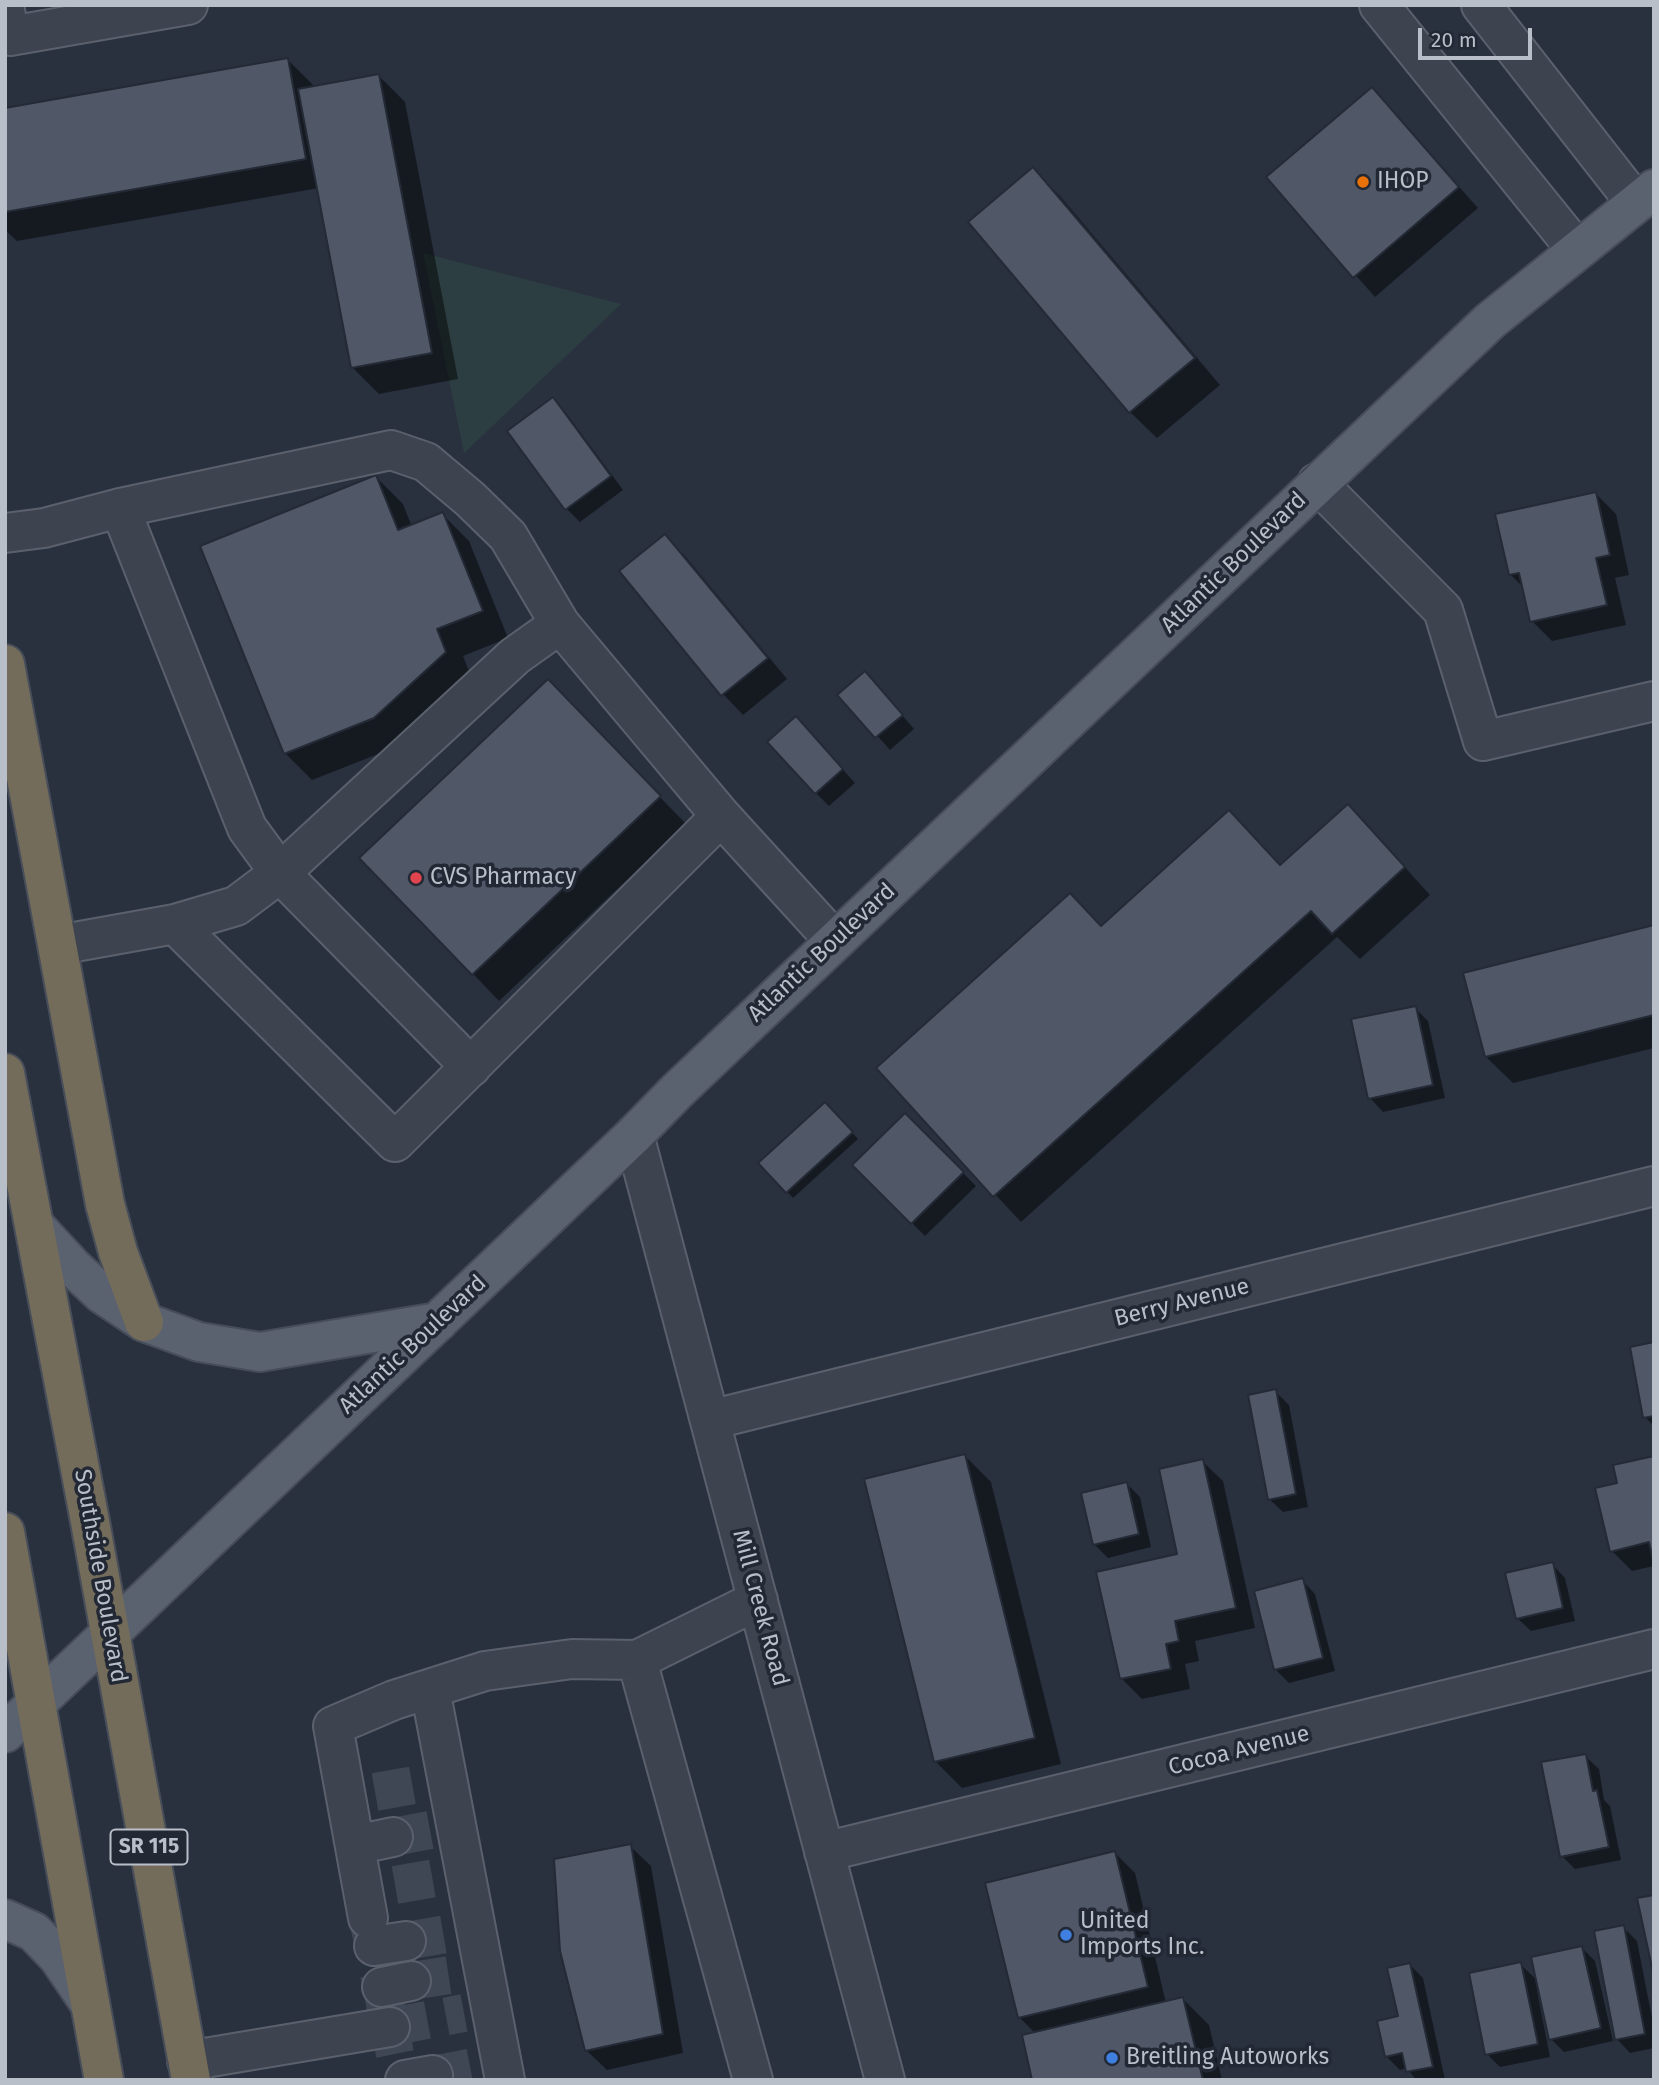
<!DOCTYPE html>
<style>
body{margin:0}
#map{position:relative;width:1659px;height:2085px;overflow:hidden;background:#29313f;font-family:"Fira Sans",sans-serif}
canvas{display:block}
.frame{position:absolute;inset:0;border:7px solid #b9bfc9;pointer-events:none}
.scale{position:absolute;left:1418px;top:28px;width:114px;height:32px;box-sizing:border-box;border:4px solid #b9bfc9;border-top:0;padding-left:9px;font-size:21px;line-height:24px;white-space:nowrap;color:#b9bfc9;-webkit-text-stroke:5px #222834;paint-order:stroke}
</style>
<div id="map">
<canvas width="1659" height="2085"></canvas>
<div class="frame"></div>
<div class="scale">20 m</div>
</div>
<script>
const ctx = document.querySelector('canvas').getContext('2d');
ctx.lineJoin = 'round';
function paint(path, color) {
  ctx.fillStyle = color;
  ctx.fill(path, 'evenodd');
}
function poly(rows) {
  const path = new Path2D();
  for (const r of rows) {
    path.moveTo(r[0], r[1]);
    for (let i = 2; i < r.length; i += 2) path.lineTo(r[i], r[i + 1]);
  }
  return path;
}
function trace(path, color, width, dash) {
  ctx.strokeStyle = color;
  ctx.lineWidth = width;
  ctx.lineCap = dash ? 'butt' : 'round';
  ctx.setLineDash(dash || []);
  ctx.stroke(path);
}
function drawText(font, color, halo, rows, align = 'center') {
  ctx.font = font + ' "Fira Sans",sans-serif';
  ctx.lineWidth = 7;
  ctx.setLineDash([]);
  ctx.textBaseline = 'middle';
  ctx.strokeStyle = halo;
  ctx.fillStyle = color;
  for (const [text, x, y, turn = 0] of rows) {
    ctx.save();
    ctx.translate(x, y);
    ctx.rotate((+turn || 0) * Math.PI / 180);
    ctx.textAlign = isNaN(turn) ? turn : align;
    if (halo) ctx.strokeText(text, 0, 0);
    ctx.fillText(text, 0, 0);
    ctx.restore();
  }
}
paint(poly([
 [423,253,621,304,464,453]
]), '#2c3e41');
paint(poly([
 [288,60,315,87,379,76,405,102,458,379,379,394,352,367,319,188,17,241,5,230,5,109],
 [1372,89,1478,208,1375,297,1269,177],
 [1033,170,1060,196,1220,385,1157,438,1130,412],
 [553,399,566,413,623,490,580,522,567,509],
 [376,477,403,504,412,527,442,514,469,541,508,638,463,656,472,679,401,745,312,780,285,753],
 [1596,494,1616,514,1629,575,1615,578,1626,625,1552,641,1532,621,1525,589,1510,574],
 [665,536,685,556,787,679,743,715,723,694],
 [878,687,914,729,890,750,840,695],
 [574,708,686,824,499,1001,362,858],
 [809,732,855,783,829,806,816,793],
 [1374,833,1430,895,1360,959,1337,937,1021,1222,878,1069,1102,928],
 [1654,927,1654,1048,1513,1083,1486,1057],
 [1415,1008,1428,1021,1445,1098,1383,1112,1370,1098],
 [832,1110,858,1139,793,1198,760,1163],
 [905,1115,976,1186,925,1236,854,1165],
 [1654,1344,1654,1426,1645,1417],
 [1275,1391,1289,1405,1308,1507,1283,1512,1269,1499],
 [965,1456,991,1482,1061,1764,962,1788,935,1761],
 [1654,1458,1654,1566,1632,1571,1612,1551,1619,1484],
 [1202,1461,1223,1481,1255,1628,1195,1641,1199,1661,1185,1664,1190,1689,1142,1699,1122,1679,1180,1556],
 [1127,1484,1140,1497,1151,1547,1108,1558,1094,1544],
 [1552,1564,1565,1578,1575,1621,1531,1631,1517,1618],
 [1302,1580,1315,1594,1335,1671,1289,1683,1275,1669],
 [1585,1756,1599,1769,1604,1800,1610,1806,1621,1860,1575,1869,1562,1856],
 [630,1846,651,1866,683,2053,607,2070,586,2050],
 [1115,1853,1135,1873,1166,2003,1183,1999,1209,2025,1222,2080,1034,2080,1036,2034,1019,2017],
 [1623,1927,1637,1941,1654,2028,1654,2048,1630,2053,1617,2039],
 [1582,1948,1595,1961,1613,2041,1564,2052,1551,2039,1540,1991,1537,1991,1550,2057,1500,2067,1487,2054,1520,1964,1538,1981],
 [1410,1965,1423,1978,1445,2080,1416,2080,1407,2068,1400,2070,1386,2056,1400,2018]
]), '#0007');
const building = poly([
 [288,58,306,159,5,212,5,108,288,58],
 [379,74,432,353,351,368,298,89,379,74],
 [1372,87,1459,187,1353,278,1266,177,1372,87],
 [1033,167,1195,358,1129,413,968,222,1033,167],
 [553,397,611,476,565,510,507,431,553,397],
 [376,475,398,530,443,512,483,611,437,629,446,652,374,718,284,754,200,546,376,475],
 [1596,492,1610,555,1596,558,1607,605,1530,622,1519,573,1509,575,1495,514,1596,492],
 [665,534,768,658,721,696,619,571,665,534],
 [865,671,903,715,875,738,837,695,865,671],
 [548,679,661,796,472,975,359,858,548,679],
 [796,716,843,769,815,794,767,742,796,716],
 [1348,804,1405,867,1332,934,1311,911,993,1197,876,1068,1070,893,1101,926,1229,810,1280,865,1348,804],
 [1654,925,1654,1015,1485,1057,1463,973,1654,925],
 [1416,1006,1433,1085,1368,1099,1351,1019,1416,1006],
 [825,1102,853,1132,786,1193,758,1163,825,1102],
 [905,1113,964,1172,911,1224,852,1165,905,1113],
 [1654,1342,1654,1416,1643,1418,1630,1347,1654,1342],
 [1276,1389,1296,1494,1268,1500,1248,1395,1276,1389],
 [965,1454,1035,1738,934,1762,864,1479,965,1454],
 [1654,1456,1654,1564,1649,1542,1610,1552,1595,1488,1617,1483,1613,1465,1654,1456],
 [1203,1459,1236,1608,1175,1621,1179,1641,1166,1644,1171,1669,1120,1679,1096,1572,1177,1554,1159,1469,1203,1459],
 [1127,1482,1139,1534,1093,1545,1081,1493,1127,1482],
 [1553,1562,1563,1608,1516,1619,1505,1573,1553,1562],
 [1303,1578,1323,1658,1274,1670,1254,1591,1303,1578],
 [1586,1754,1593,1791,1597,1790,1609,1847,1560,1857,1541,1762,1586,1754],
 [631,1844,663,2034,585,2051,560,1951,554,1859,631,1844],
 [1115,1851,1148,1987,1018,2018,985,1883,1115,1851],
 [1654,1895,1654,1977,1637,1898,1654,1895],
 [1624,1925,1645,2034,1615,2040,1594,1931,1624,1925],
 [1582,1946,1601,2028,1549,2040,1531,1957,1582,1946],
 [1521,1962,1538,2044,1485,2055,1469,1973,1521,1962],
 [1410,1963,1433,2067,1406,2072,1402,2053,1385,2057,1377,2021,1398,2016,1387,1968,1410,1963],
 [1183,1997,1203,2080,1032,2080,1022,2035,1183,1997]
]);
paint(building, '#505867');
trace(building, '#242a36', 2);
trace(poly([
 [375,1792,420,1784],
 [393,1837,430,1830],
 [395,1885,435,1878],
 [368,1918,395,2054],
 [406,1941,452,1933],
 [411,1981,457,1974],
 [390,2027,464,2013],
 [433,2075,474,2067]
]), '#3f4654', 38, [38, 19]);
const minor = poly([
 [1379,5,1577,250],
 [1481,5,1636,203],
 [5,11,10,36,188,5],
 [1317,483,1443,610,1483,741,1654,701],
 [120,508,247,828,280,873,471,1067],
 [5,533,44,528,120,508,391,450,426,462,470,499,508,536,560,624],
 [175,924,395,1142,721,816,835,941],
 [58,945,175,924,236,906,280,873,515,656,560,624,721,816],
 [634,1135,885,2080],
 [710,1420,1654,1186],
 [637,1660,758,1600],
 [430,1689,505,2080],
 [355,1845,393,1837],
 [824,1852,1654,1649],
 [368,1918,333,1726,394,1700,485,1671,572,1659,637,1660,753,2080],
 [374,1946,406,1941],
 [382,1987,411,1981],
 [187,2061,390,2027],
 [405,2080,433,2075]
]);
const major = poly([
 [35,1226,74,1268,102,1294,144,1322,199,1342,260,1352,438,1322],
 [5,1733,634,1135,677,1091,1490,321,1654,189],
 [5,1919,34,1932,58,1957,90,2004]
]);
const highway = poly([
 [5,664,105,1204,118,1252,144,1322],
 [5,1073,89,1516,191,2080],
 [5,1532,104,2080]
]);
trace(minor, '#5b616c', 42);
trace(major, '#464c58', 42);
trace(highway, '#484e59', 42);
trace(minor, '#3d434f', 38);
trace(major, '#5b626f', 38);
trace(highway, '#746c5b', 38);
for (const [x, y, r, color] of [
 [1363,182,7,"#e8710a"],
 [416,878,7,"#e0444e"],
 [1066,1935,7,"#3f7fe0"],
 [1112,2058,7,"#3f7fe0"]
]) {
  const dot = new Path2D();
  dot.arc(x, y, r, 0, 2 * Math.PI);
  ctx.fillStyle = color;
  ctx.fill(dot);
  trace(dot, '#222834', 2.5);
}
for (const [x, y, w] of [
 [149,1847,77]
]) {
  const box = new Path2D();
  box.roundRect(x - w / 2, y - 17.5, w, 35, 5);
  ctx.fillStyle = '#222834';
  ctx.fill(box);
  trace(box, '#b9bfc9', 2);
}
drawText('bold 21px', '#b9bfc9', null, [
 ["SR 115",149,1847]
]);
drawText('23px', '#b9bfc9', '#222834', [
 ["IHOP",1377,182],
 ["CVS Pharmacy",430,878],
 ["United",1080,1922],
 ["Imports Inc.",1080,1948],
 ["Breitling Autoworks",1126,2058]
], 'left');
drawText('23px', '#b9bfc9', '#222834', [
 ["Atlantic Boulevard",1234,563,-44],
 ["Atlantic Boulevard",822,953,-43],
 ["Berry Avenue",1182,1303,-14],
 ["Atlantic Boulevard",413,1345,-43],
 ["Southside Boulevard",100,1576,80],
 ["Mill Creek Road",760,1608,75],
 ["Cocoa Avenue",1239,1751,-14]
]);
</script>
